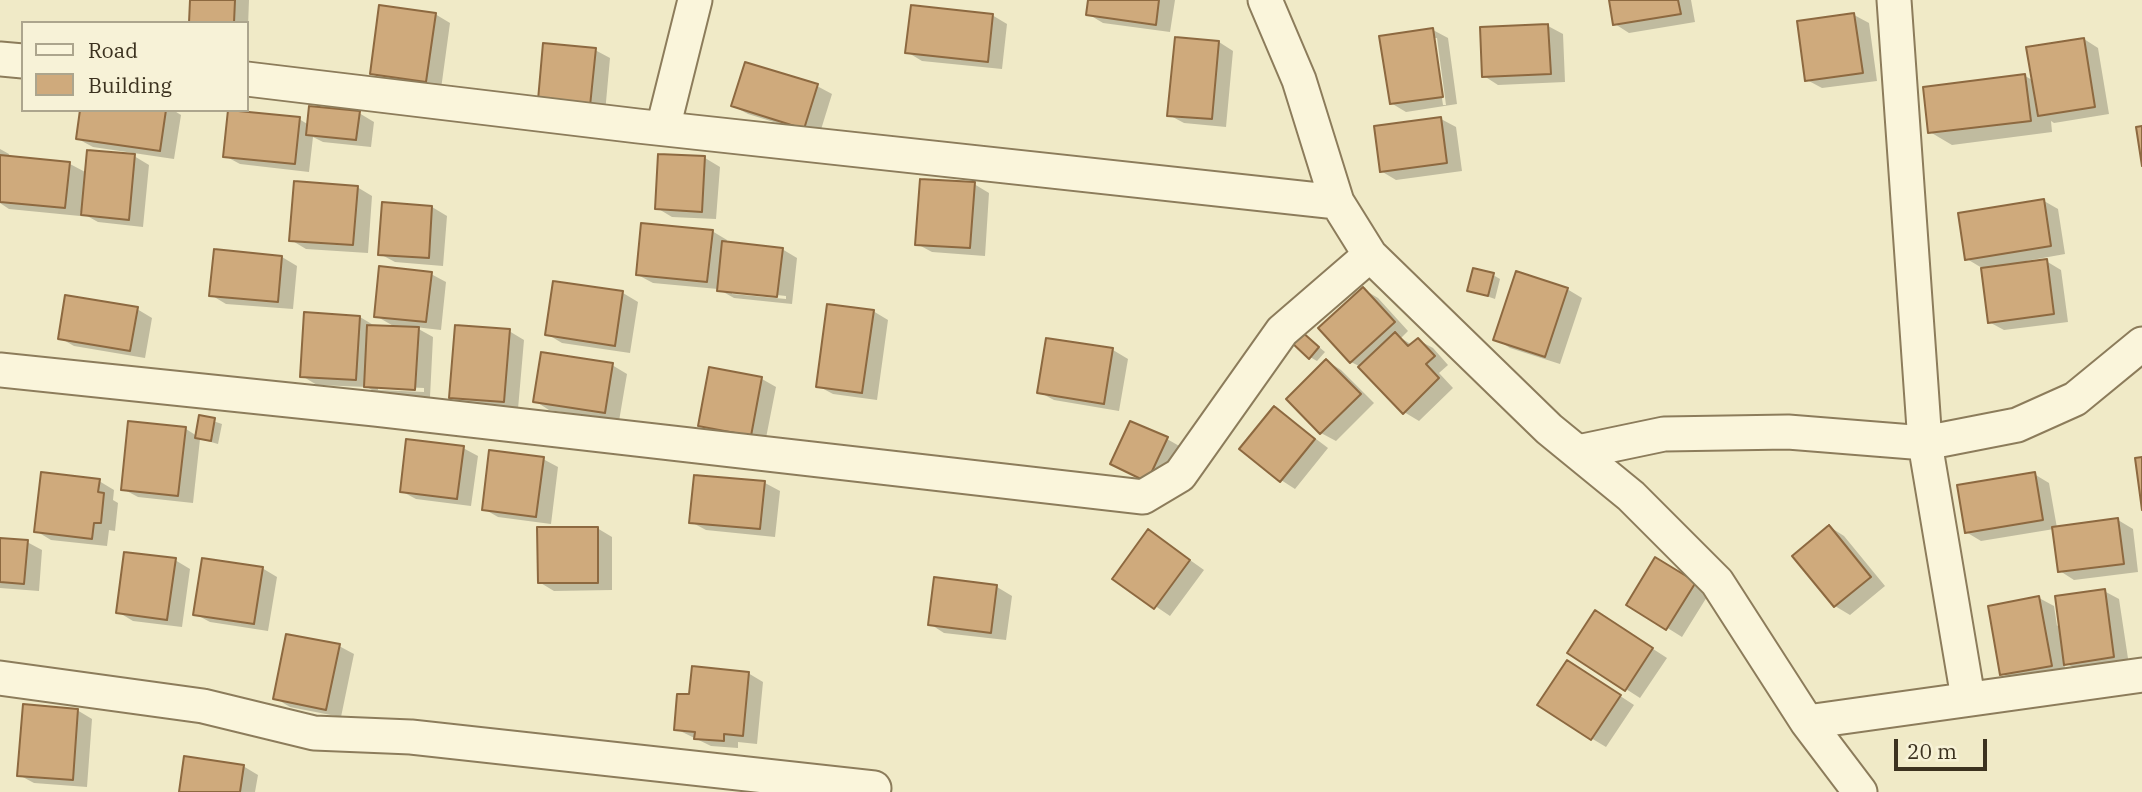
<!DOCTYPE html>
<style>
body{margin:0}
#map{position:relative;width:2142px;height:792px;overflow:hidden;background:#f0eac7;font-family:"IBM Plex Serif",serif}
canvas{display:block}
.legend{position:absolute;left:21px;top:21px;width:228px;height:91px;box-sizing:border-box;background:#f7f2d7;border:2px solid #aca58d;margin:0;padding:9px 12px;list-style:none;font-size:21px;color:#3c321f}
.legend li{display:flex;align-items:center;gap:14px;height:35px}
.legend b{width:35px;border:2px solid #aca58d}
.scale{position:absolute;left:1894px;top:739px;width:93px;height:32px;box-sizing:border-box;border:4px solid #3c321f;border-top:0;padding-left:9px;font-size:21px;line-height:24px;white-space:nowrap;color:#3c321f;-webkit-text-stroke:5px #f7f2d7;paint-order:stroke}
</style>
<div id="map">
<canvas width="2142" height="792"></canvas>
<ul class="legend">
<li><b style="height:9px;background:#faf5db"></b>Road</li>
<li><b style="height:19px;background:#cfaa7c"></b>Building</li>
</ul>
<div class="scale">20 m</div>
</div>
<script>
const ctx = document.querySelector('canvas').getContext('2d');
ctx.lineJoin = 'round';
function paint(path, color) {
  ctx.fillStyle = color;
  ctx.fill(path, 'evenodd');
}
function poly(rows) {
  const path = new Path2D();
  for (const r of rows) {
    path.moveTo(r[0], r[1]);
    for (let i = 2; i < r.length; i += 2) path.lineTo(r[i], r[i + 1]);
  }
  return path;
}
function trace(path, color, width, dash) {
  ctx.strokeStyle = color;
  ctx.lineWidth = width;
  ctx.lineCap = dash ? 'butt' : 'round';
  ctx.setLineDash(dash || []);
  ctx.stroke(path);
}
paint(poly([
 [192,0,249,0,247,54,247,23,191,23],
 [1090,0,1175,0,1170,32,1103,23,1088,14],
 [1611,0,1691,0,1695,22,1629,33,1615,24],
 [435,14,450,23,441,89,386,81,372,73],
 [992,15,1007,24,1002,69,922,61,907,52],
 [1854,15,1869,23,1877,81,1822,88,1807,80],
 [1548,26,1563,34,1565,82,1498,85,1484,76],
 [1433,30,1448,38,1457,104,1406,112,1391,103],
 [1433,38,1437,38,1446,105,1443,105],
 [2084,39,2098,48,2109,114,2054,123,2051,121,2052,132,1952,145,1930,132,2025,76,2034,81],
 [1219,42,1233,51,1226,127,1184,123,1169,115],
 [595,50,610,58,605,113,555,108],
 [817,86,832,94,819,136,748,114,733,106],
 [82,110,173,110,181,115,174,159,93,147,78,139],
 [359,113,374,122,371,147,323,142,313,137,309,172,240,164,225,156,299,119,309,125],
 [1441,119,1456,127,1462,171,1396,180,1381,171],
 [0,149,9,154,9,157,70,164,87,173,134,156,149,165,143,227,98,222,80,212,80,216,9,209,0,203],
 [705,158,720,167,716,219,672,217,657,208],
 [974,184,989,193,985,256,932,252,917,244],
 [357,187,372,196,368,253,306,249,291,240],
 [2044,201,2058,209,2065,254,2026,261,2027,264,2046,261,2061,270,2068,322,2004,330,1989,322,1982,268,1967,259],
 [383,204,432,207,447,216,443,266,395,262,380,254],
 [712,231,727,240,726,244,782,249,797,258,792,304,734,298,718,289,653,283,638,275],
 [732,290,786,296,786,299,732,294],
 [282,257,297,266,293,309,226,304,211,295],
 [431,274,446,282,441,330,415,327,433,337,430,397,380,395,367,387,317,385,302,376,306,314,360,317,375,326,397,328,376,316],
 [378,386,424,388,424,392,378,390],
 [1493,275,1500,279,1495,299,1469,290],
 [555,283,623,293,638,302,630,353,562,343,547,334],
 [1363,289,1378,298,1408,331,1401,338,1412,345,1418,340,1433,348,1448,365,1439,373,1453,388,1419,421,1404,412,1361,367,1351,362],
 [1567,289,1582,298,1560,364,1510,348,1496,339],
 [137,309,152,318,145,358,74,346,60,338],
 [873,311,888,320,877,400,833,394,818,386],
 [509,331,524,340,518,409,465,405,450,397],
 [1302,333,1325,352,1317,361,1310,357],
 [1048,340,1113,350,1128,359,1119,411,1054,400,1039,392],
 [1327,361,1341,370,1374,403,1336,441,1321,433],
 [612,365,627,374,619,421,549,410,535,401],
 [711,369,762,379,776,387,765,443,715,434,700,425],
 [1275,408,1328,448,1295,489,1281,480],
 [201,417,222,424,218,444,200,439,193,503,138,497,123,489,186,429,197,436],
 [1167,439,1181,447,1163,489,1112,464],
 [463,448,478,456,471,506,416,499,401,491],
 [543,459,558,467,551,524,498,517,484,509],
 [2034,474,2049,483,2057,528,2118,520,2133,529,2138,572,2074,580,2060,571,2054,529,1981,541,1966,532],
 [696,476,765,483,780,491,775,537,706,530,691,522],
 [99,481,114,490,113,500,118,503,115,531,109,530,107,546,51,540,36,531],
 [1830,527,1844,536,1885,586,1850,615,1835,606],
 [597,528,612,537,612,590,554,591,539,582],
 [1149,531,1204,570,1170,616,1114,578],
 [0,539,27,542,42,550,39,591,0,588],
 [175,560,190,569,182,627,133,621,118,612],
 [262,568,277,577,268,631,210,622,195,614],
 [1671,568,1710,592,1682,637,1629,604],
 [997,587,1012,596,1006,640,944,633,930,624],
 [2104,591,2119,599,2129,665,2081,672,2064,662,2066,673,2017,682,2002,674,2039,598,2054,606,2057,626],
 [1610,621,1667,658,1640,698,1626,689],
 [339,646,354,654,341,717,290,707,275,698],
 [1582,671,1634,705,1606,747,1591,738],
 [748,673,763,682,757,744,738,742,738,748,711,746,676,729,690,696],
 [77,710,92,719,87,787,34,783,19,775],
 [243,766,258,775,255,792,181,792]
]), '#0003');
const building = poly([
 [190,0,235,0,234,23,189,23,190,0],
 [1088,0,1159,0,1156,25,1086,15,1088,0],
 [1609,0,1678,0,1681,14,1613,25,1609,0],
 [379,5,436,13,426,82,370,74,379,5],
 [911,5,993,14,988,62,905,53,911,5],
 [1854,13,1863,73,1805,81,1797,21,1854,13],
 [1548,24,1551,74,1482,77,1480,27,1548,24],
 [1433,28,1443,97,1390,104,1379,36,1433,28],
 [1175,37,1219,41,1212,119,1167,116,1175,37],
 [2084,38,2095,107,2038,116,2026,47,2084,38],
 [543,43,596,48,590,106,538,100,543,43],
 [745,62,818,84,804,129,731,106,745,62],
 [2025,74,2031,121,1928,133,1923,87,2025,74],
 [309,106,360,111,356,140,306,135,309,106],
 [80,110,166,110,160,151,76,139,80,110],
 [228,110,300,117,295,164,223,157,228,110],
 [1441,117,1447,163,1380,172,1374,126,1441,117],
 [2142,126,2142,166,2136,127,2142,126],
 [87,150,135,154,129,220,81,215,87,150],
 [658,154,705,156,702,212,655,209,658,154],
 [0,155,70,162,65,208,0,202,0,155],
 [920,179,975,182,970,248,915,245,920,179],
 [294,181,358,186,353,245,289,241,294,181],
 [2044,199,2051,246,1965,260,1958,213,2044,199],
 [382,202,432,206,429,258,378,255,382,202],
 [641,223,713,230,707,282,636,275,641,223],
 [722,241,783,248,777,297,717,291,722,241],
 [214,249,282,256,278,302,209,296,214,249],
 [2047,259,2054,314,1988,323,1981,268,2047,259],
 [379,266,432,272,426,322,374,317,379,266],
 [1473,268,1494,273,1488,296,1467,291,1473,268],
 [1516,271,1568,288,1545,357,1493,340,1516,271],
 [553,281,623,291,615,346,545,335,553,281],
 [1363,287,1395,322,1350,363,1318,328,1363,287],
 [65,295,138,307,130,351,58,339,65,295],
 [827,304,874,310,862,393,816,387,827,304],
 [304,312,360,316,356,380,300,377,304,312],
 [367,325,419,327,415,390,364,387,367,325],
 [455,325,510,329,504,402,449,398,455,325],
 [1301,331,1319,347,1309,359,1291,342,1301,331],
 [1395,332,1408,346,1418,338,1435,356,1426,364,1439,378,1403,414,1358,367,1395,332],
 [1046,338,1113,348,1104,404,1037,393,1046,338],
 [541,352,613,363,605,413,533,402,541,352],
 [1326,359,1361,394,1320,434,1286,399,1326,359],
 [709,367,762,377,751,436,698,426,709,367],
 [1274,406,1315,439,1280,482,1239,449,1274,406],
 [199,415,215,418,211,441,195,438,199,415],
 [128,421,186,427,178,496,121,490,128,421],
 [1130,421,1168,437,1147,482,1110,464,1130,421],
 [406,439,464,446,457,499,400,492,406,439],
 [489,450,544,457,536,517,482,510,489,450],
 [2142,457,2142,510,2135,458,2142,457],
 [41,472,100,479,98,492,104,493,101,523,94,523,92,539,34,532,41,472],
 [2035,472,2043,520,1965,533,1957,485,2035,472],
 [694,475,765,481,760,529,689,523,694,475],
 [2118,518,2124,564,2058,572,2052,527,2118,518],
 [1829,525,1871,577,1834,607,1792,556,1829,525],
 [537,527,598,527,598,583,538,583,537,527],
 [1148,529,1190,560,1154,609,1112,579,1148,529],
 [0,538,28,540,24,584,0,582,0,538],
 [124,552,176,558,167,620,116,613,124,552],
 [1655,557,1696,582,1666,630,1626,605,1655,557],
 [202,558,263,567,254,624,193,615,202,558],
 [934,577,997,585,991,633,928,625,934,577],
 [2105,589,2114,657,2064,665,2055,596,2105,589],
 [2039,596,2052,666,2000,675,1988,606,2039,596],
 [1595,610,1653,648,1625,691,1567,653,1595,610],
 [286,634,340,644,326,710,273,699,286,634],
 [1567,660,1621,695,1591,740,1537,705,1567,660],
 [692,666,749,672,743,736,724,734,724,741,694,739,695,732,674,730,677,694,689,694,692,666],
 [23,704,78,709,73,780,17,776,23,704],
 [184,756,244,765,240,792,179,792,184,756]
]);
paint(building, '#cfaa7c');
trace(building, '#8d6940', 2);
const minor = poly([
 [1265,0,1299,80,1337,202,1370,255,1549,429,1631,496,1717,582,1807,722,1860,792],
 [1894,0,1925,443,1968,698],
 [0,59,23,61],
 [247,79,638,126,1337,202],
 [663,128,695,0],
 [0,370,375,409,1143,497,1180,475,1282,331,1370,255],
 [1578,452,1664,434,1788,432,1925,443,2017,425,2075,399,2142,344],
 [0,678,203,706,314,733,411,737,874,788],
 [1807,722,2142,675]
]);
trace(minor, '#8c7c5b', 37);
trace(minor, '#faf5db', 33);
</script>
